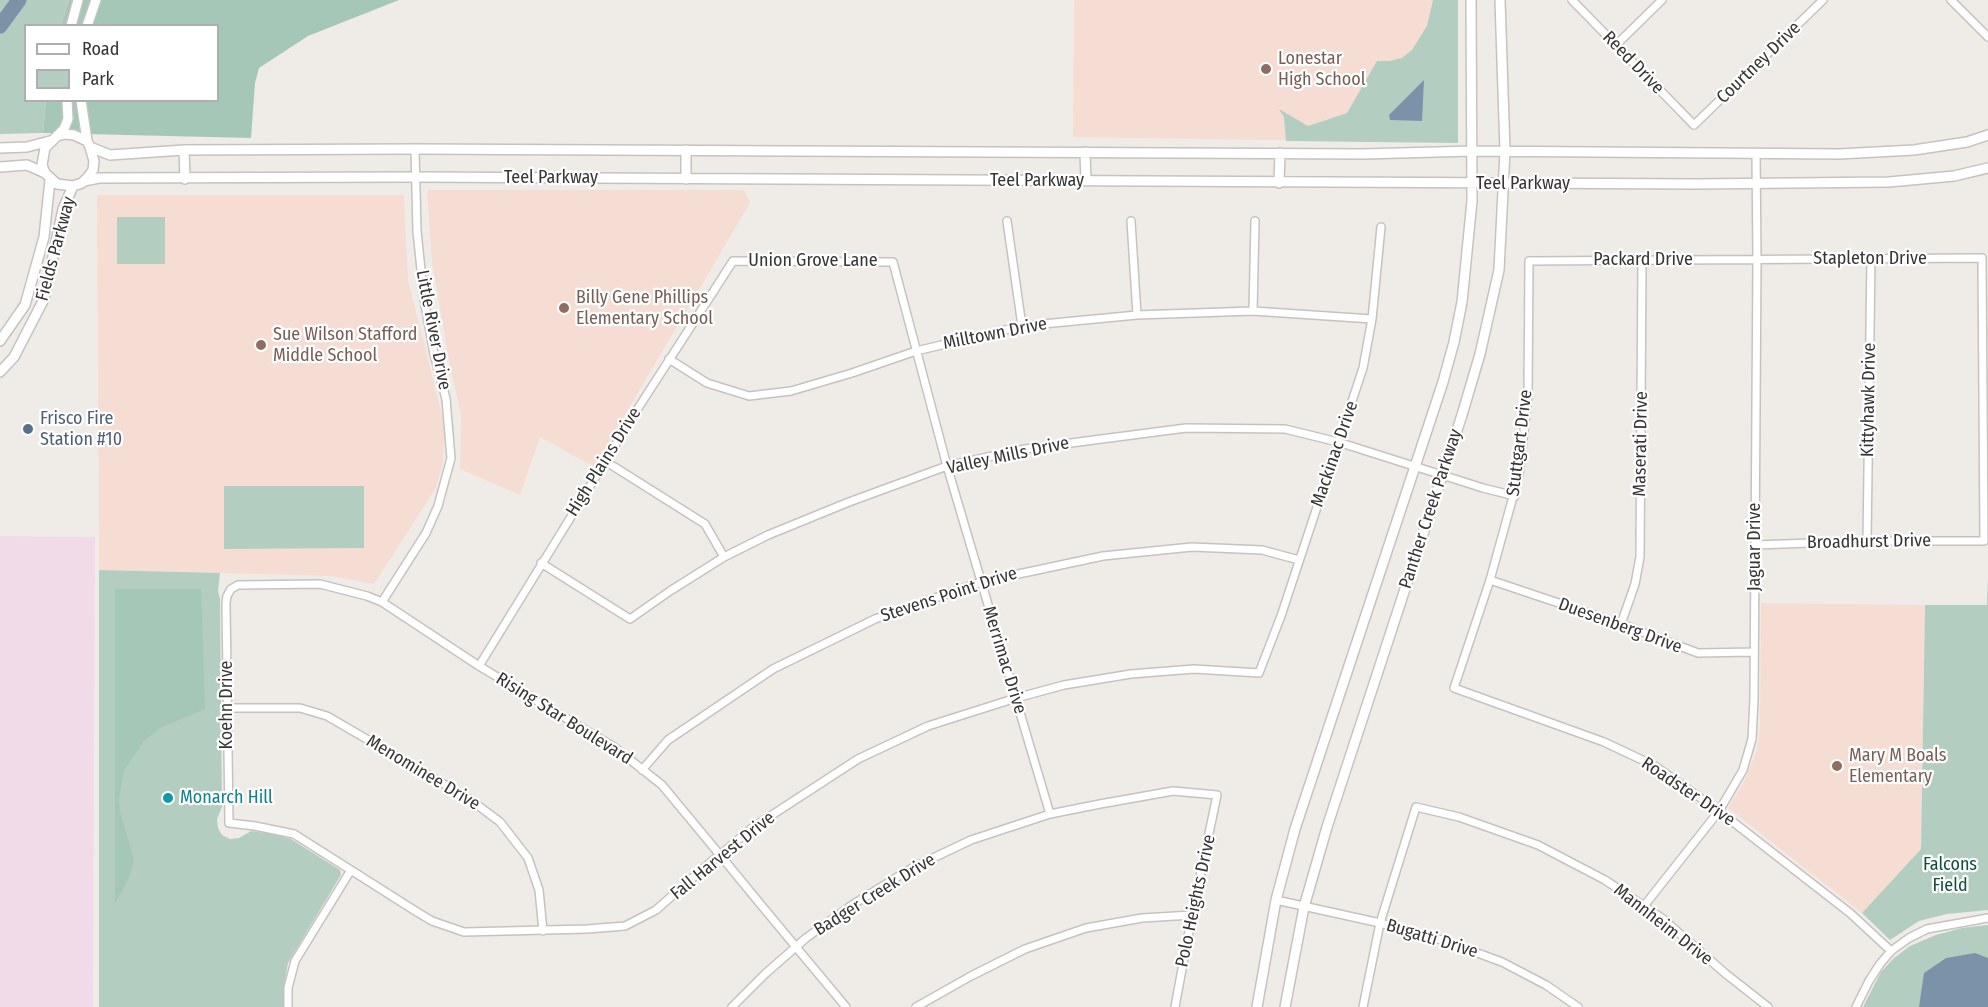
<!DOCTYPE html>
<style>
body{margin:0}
#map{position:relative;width:1988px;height:1007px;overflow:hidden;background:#efece8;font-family:"Fira Sans Condensed",sans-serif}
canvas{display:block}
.legend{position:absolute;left:24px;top:24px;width:195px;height:78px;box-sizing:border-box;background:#fff;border:2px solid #afaeae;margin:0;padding:8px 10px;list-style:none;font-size:18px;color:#363534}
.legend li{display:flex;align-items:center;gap:12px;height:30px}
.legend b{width:30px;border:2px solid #afaeae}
</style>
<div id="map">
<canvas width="1988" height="1007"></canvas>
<ul class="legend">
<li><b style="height:8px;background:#fff"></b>Road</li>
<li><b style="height:16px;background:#b4cdc1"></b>Park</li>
</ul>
</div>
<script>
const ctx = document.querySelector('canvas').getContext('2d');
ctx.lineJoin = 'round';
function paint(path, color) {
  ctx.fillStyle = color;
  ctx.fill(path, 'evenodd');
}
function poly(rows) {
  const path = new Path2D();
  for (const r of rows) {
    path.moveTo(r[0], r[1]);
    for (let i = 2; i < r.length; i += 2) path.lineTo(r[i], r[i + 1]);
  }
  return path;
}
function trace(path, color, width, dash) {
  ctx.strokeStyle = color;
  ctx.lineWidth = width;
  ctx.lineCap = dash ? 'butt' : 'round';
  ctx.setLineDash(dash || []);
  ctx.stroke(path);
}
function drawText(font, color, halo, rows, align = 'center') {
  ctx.font = font + ' "Fira Sans Condensed",sans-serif';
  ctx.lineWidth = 4.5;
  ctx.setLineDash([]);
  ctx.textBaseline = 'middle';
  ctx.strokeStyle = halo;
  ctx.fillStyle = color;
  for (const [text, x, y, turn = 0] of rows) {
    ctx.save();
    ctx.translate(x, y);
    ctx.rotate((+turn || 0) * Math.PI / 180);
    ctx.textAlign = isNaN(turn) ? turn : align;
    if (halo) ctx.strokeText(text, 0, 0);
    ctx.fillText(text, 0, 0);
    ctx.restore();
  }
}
paint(poly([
 [0,536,95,537,93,1007,0,1007]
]), '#f2dbe8');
paint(poly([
 [1074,0,1458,0,1458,143,1073,137],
 [428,190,744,190,750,203,594,467,540,437,520,495,460,469,461,415,448,356,432,261,427,193],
 [97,195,404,195,408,280,441,411,444,429,443,462,436,488,374,584,332,576,99,570],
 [1761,603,1925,605,1921,849,1862,913,1728,808,1744,782,1757,750,1760,728]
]), '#f5ddd4');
paint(poly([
 [0,0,69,0,61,25,26,26,26,100,46,101,43,133,0,134],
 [1433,0,1458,0,1458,143,1286,141,1284,117,1279,109,1308,126,1347,113,1377,61,1390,61,1402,58,1412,50,1427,26],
 [117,217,165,217,165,264,117,264],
 [224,486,364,486,364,548,224,549],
 [99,570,220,573,218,591,220,599,222,807,217,819,218,828,222,835,230,839,239,838,251,831,274,834,291,839,340,870,341,875,288,963,284,985,284,1007,99,1007],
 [1988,576,1988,910,1947,914,1919,921,1890,940,1862,913,1921,849,1925,605,1987,605],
 [1988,925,1988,1007,1863,1007,1881,972,1894,958,1910,946,1936,935,1962,928]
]), '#b4cdc1');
paint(poly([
 [69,0,399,0,308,36,259,68,255,83,251,138,43,133,46,101,218,100,218,26,61,25],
 [115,589,201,589,205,709,160,728,144,741,124,770,119,799,120,812,134,860,129,878,115,903]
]), '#a5c7b7');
paint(poly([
 [1424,80,1422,121,1390,120,1389,115],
 [1975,953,1988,958,1988,1007,1919,1007,1924,973,1946,958]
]), '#7c92a9');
trace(poly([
 [0,26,19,0]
]), '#7c92a9', 15);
const street = poly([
 [1572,0,1694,125,1823,0],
 [1951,0,1988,37],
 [1616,45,1662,0],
 [1007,221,1022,326],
 [1131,221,1137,315],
 [1253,311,1255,221],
 [669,359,707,383,749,396,791,391,852,373,916,351,1022,326,1137,315,1253,311,1372,319],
 [605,461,705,524,724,557],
 [1867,541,1871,259],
 [1755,545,1867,541,1984,541,1982,258,1529,261,1528,396,1519,475,1490,580,1454,688,1604,742,1655,766,1719,811,1796,871,1850,913,1891,951],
 [541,563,630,619,670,591,724,557,768,535,849,502,947,466,1025,449,1186,428,1285,429,1338,442,1483,488,1515,496],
 [1490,580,1621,624,1698,653,1754,652],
 [382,602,426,533,438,506,451,458,446,399,434,354,424,299,417,231,415,149],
 [1621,624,1635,584,1640,557,1642,261],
 [479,666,635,413,733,261,893,262,947,466,1050,814],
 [227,708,300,708,327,716,468,798,500,822,528,858,539,890,543,931],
 [642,770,668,740,773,669,875,619,981,582,1103,556,1192,547,1262,550,1299,560],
 [1276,900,1380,923,1442,940,1502,962,1546,985,1578,1007],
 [1644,906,1719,811,1743,770,1752,739,1754,699,1757,260,1756,153],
 [288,1007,288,988,295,961,351,870],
 [732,1007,765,974,806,938,852,905,912,868,971,840,1050,814,1100,804,1173,791,1217,795,1192,915,1175,1007],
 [846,1007,796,947,757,900,725,861,720,855,681,808,662,785,614,747,479,666,382,602,367,596,320,584,238,585,231,589,227,596,226,603,229,823,255,826,294,834,417,912,432,921,464,932,587,929,625,926,656,910,689,881,712,861,720,855,752,828,858,759,928,726,1016,698,1064,685,1131,674,1194,669,1259,673,1281,616,1363,368,1372,319,1381,227],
 [916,1007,971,976,1025,949,1086,928,1142,918,1192,915],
 [1363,1007,1380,923,1416,807,1459,817,1538,845,1605,880,1663,919,1726,974,1768,1007],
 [1856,1007,1869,981,1880,964,1891,951,1909,938,1927,929,1988,918]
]);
const secondary = poly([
 [71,26,78,0],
 [87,26,96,0],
 [81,100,87,141],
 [57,136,65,134,74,135,87,141,90,147,94,161,93,170,88,177,82,183,73,186,57,184,45,173,42,165,45,148,64,129,68,119,67,100],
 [90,147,110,155,184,150,415,149,1363,154,1473,151,1839,154,1914,150,1967,142,1988,135],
 [0,148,27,147,50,141],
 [184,150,185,179],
 [686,150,686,179],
 [1085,152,1086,181],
 [0,167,27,165,45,173],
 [84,181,99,178,415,177,1696,184,1889,182,1954,176,1988,168],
 [1279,183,1280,153],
 [0,341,25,305,44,237,50,180],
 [0,372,14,357,44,299,63,209,73,186],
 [1257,1007,1276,900,1295,829,1443,382,1454,342,1462,302,1472,201,1471,0],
 [1285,1007,1304,907,1327,827,1462,415,1480,354,1499,270,1505,151,1500,0]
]);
trace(street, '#c6c3bf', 10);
trace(secondary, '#c6c3bf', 12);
trace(street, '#fff', 7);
trace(secondary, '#fff', 9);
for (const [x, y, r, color] of [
 [1266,69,6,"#8d6e63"],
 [564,308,6,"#8d6e63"],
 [261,345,6,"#8d6e63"],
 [28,429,6,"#5c6f8a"],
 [1837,766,6,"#8d6e63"],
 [168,798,6,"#0f9aa8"]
]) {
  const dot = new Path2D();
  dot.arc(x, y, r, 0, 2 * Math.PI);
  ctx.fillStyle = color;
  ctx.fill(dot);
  trace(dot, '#fff', 2);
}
drawText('18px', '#785e54', '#fff', [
 ["Lonestar",1278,59],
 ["High School",1278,80],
 ["Billy Gene Phillips",576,298],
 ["Elementary School",576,319],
 ["Sue Wilson Stafford",273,335],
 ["Middle School",273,356],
 ["Mary M Boals",1849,756],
 ["Elementary",1849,777]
], 'left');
drawText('18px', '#363534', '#fff', [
 ["Reed Drive",1633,63,46],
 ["Courtney Drive",1759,63,-44],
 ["Teel Parkway",551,178],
 ["Teel Parkway",1037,181],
 ["Teel Parkway",1523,184],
 ["Fields Parkway",56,249,-75],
 ["Stapleton Drive",1870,259],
 ["Packard Drive",1643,260],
 ["Union Grove Lane",813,261],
 ["Little River Drive",433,330,79],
 ["Milltown Drive",995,334,-11],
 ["Kittyhawk Drive",1869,400,-89],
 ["Stuttgart Drive",1520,443,-83],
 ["Maserati Drive",1641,444,-89],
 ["Mackinac Drive",1335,454,-71],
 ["Valley Mills Drive",1008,456,-12],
 ["High Plains Drive",604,462,-58],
 ["Panther Creek Parkway",1431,509,-72],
 ["Broadhurst Drive",1869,542,-1],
 ["Jaguar Drive",1755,547,-90],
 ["Stevens Point Drive",949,595,-18],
 ["Duesenberg Drive",1620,626,20],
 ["Merrimac Drive",1004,660,73],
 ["Koehn Drive",227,705,-90],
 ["Rising Star Boulevard",564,719,32],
 ["Menominee Drive",423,773,31],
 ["Roadster Drive",1688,792,34],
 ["Fall Harvest Drive",723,856,-39],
 ["Badger Creek Drive",875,895,-32],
 ["Polo Heights Drive",1196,901,-78],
 ["Mannheim Drive",1663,925,38],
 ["Bugatti Drive",1432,939,17]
]);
drawText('18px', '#4e5e75', '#fff', [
 ["Frisco Fire",40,419],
 ["Station #10",40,440]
], 'left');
drawText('18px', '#0d838f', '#fff', [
 ["Monarch Hill",180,798]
], 'left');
drawText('18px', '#10503a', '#fff', [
 ["Falcons",1950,865],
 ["Field",1950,886]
]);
</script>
